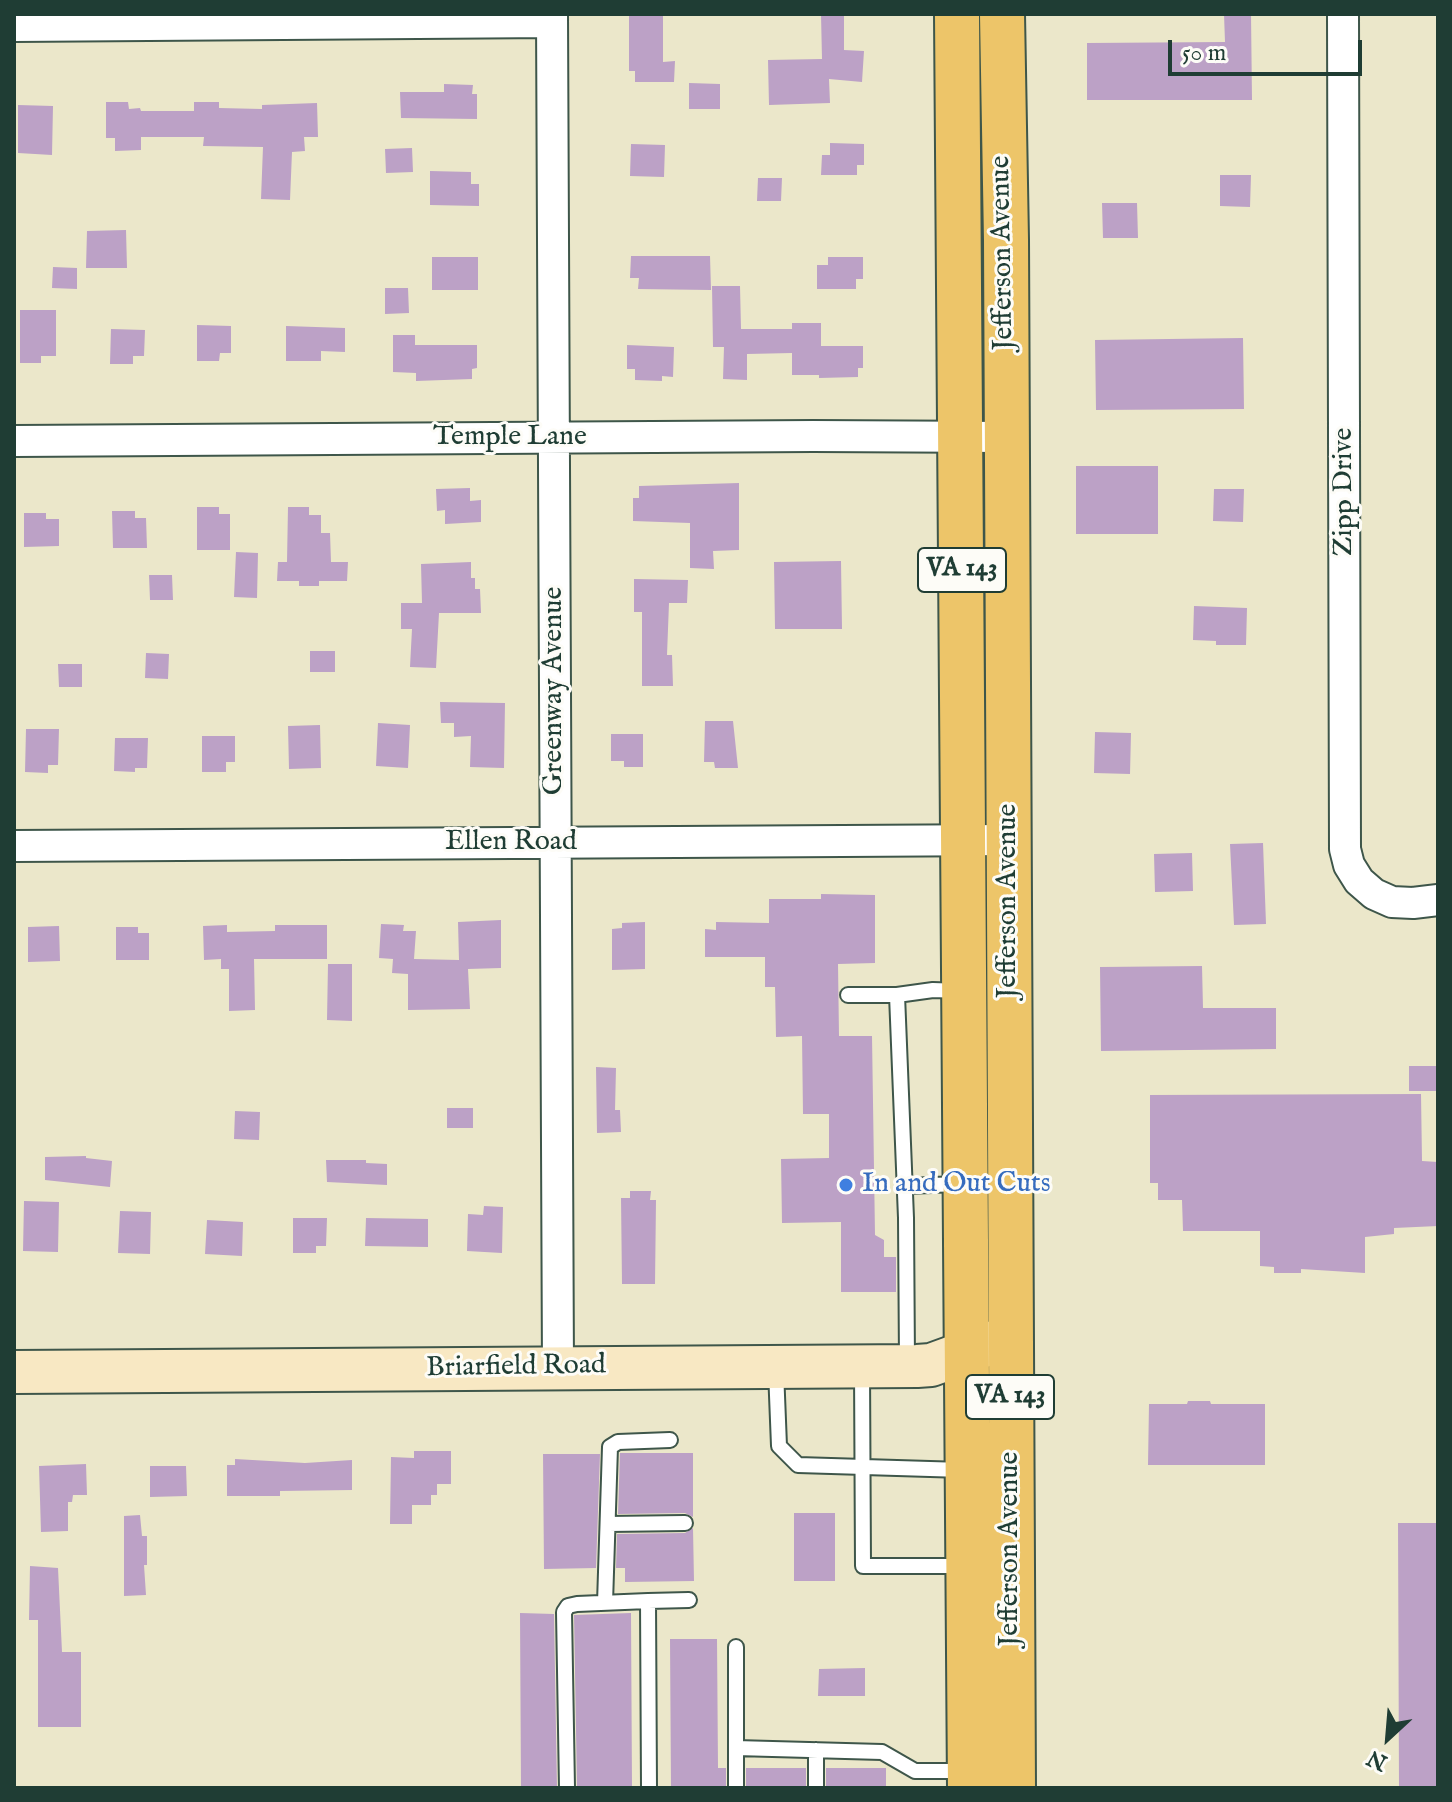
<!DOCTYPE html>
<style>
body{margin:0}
#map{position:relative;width:1452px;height:1802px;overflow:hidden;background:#ebe7ca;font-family:"IM FELL English",serif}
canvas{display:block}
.frame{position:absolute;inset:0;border:16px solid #1f3d34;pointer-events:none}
.north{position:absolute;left:1348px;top:1698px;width:80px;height:80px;-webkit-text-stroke:6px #fdfcf7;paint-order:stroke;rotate:206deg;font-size:22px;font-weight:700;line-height:32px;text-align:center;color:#1f3d34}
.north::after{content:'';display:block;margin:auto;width:28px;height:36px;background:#1f3d34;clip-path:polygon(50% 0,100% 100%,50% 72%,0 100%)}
.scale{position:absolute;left:1168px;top:40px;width:194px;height:36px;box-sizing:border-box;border:4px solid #1f3d34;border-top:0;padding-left:10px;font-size:24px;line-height:28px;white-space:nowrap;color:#1f3d34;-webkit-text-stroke:6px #fdfcf7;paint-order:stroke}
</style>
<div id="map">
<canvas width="1452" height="1802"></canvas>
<div class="frame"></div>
<div class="north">N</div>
<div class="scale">50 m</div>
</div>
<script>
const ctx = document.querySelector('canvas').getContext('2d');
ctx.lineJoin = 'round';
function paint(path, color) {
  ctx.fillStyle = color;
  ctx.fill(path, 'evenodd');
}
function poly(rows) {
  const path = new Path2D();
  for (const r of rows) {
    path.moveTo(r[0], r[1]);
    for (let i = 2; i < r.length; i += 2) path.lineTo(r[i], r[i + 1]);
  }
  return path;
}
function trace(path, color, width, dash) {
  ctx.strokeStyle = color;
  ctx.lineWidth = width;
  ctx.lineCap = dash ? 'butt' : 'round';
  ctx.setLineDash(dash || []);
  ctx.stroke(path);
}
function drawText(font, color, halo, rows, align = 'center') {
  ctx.font = font + ' "IM FELL English",serif';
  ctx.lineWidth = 6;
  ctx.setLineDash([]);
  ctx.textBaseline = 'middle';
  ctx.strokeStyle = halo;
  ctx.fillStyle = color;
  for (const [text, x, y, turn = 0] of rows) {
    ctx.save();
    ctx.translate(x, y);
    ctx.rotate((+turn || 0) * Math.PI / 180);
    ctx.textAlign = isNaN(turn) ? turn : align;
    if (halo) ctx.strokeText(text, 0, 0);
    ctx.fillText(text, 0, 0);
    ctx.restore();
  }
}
paint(poly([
 [629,14,663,14,663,62,675,61,674,82,635,82,635,71,629,71],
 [821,14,844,14,844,50,864,51,862,82,829,79,830,103,769,105,768,60,822,59],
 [1224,14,1251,14,1252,100,1087,100,1087,43,1225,42],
 [689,83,720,84,720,109,689,109],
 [444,84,473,85,472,94,477,94,477,119,401,118,400,92,444,92],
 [106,102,128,102,129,109,140,108,141,111,194,111,194,102,219,102,219,108,262,109,262,105,317,103,318,137,304,137,305,151,292,152,290,200,261,199,263,147,203,146,204,137,141,137,141,150,115,151,115,138,106,138],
 [18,105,53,106,52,155,18,153],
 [830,143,864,144,864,165,857,165,857,175,821,175,822,155,830,155],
 [631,144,665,145,664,177,630,176],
 [412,148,413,172,386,173,385,149],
 [430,171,471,172,471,184,479,184,479,206,430,205],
 [1220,175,1251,175,1250,207,1220,206],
 [758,178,782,178,781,201,757,201],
 [1102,203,1137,203,1138,238,1103,238],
 [126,230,127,268,86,268,87,231],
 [631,256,710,256,711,290,638,289,639,278,630,278],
 [432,257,478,257,478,290,432,290],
 [828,257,863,257,863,279,856,279,856,289,817,289,817,265,828,265],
 [53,267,77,268,77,289,52,288],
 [712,286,740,286,741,329,792,329,792,323,821,323,821,346,863,346,863,368,858,368,858,377,819,378,819,375,792,375,792,353,747,354,747,380,723,379,724,347,713,347],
 [385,288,408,288,409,313,385,314],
 [20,310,56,310,56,356,41,356,41,363,20,363],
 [197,325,231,326,231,353,220,353,219,361,197,361],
 [286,326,345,328,345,352,321,351,321,361,286,361],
 [111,329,145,330,144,356,133,356,133,364,110,364],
 [393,335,415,335,415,345,477,345,477,368,472,369,472,379,416,381,416,373,393,372],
 [1243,338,1244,409,1096,410,1095,340],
 [627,345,674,347,673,377,662,376,662,381,635,380,635,369,627,369],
 [1076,466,1158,466,1158,534,1076,534],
 [739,483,739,550,713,551,714,569,690,568,690,523,633,521,633,498,639,498,639,486],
 [470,488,470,501,481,500,481,522,445,524,445,510,437,511,436,489],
 [1214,489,1244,489,1243,522,1213,521],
 [197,507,219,507,219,514,230,514,230,550,197,550],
 [288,507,309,507,309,515,321,515,321,533,330,533,331,562,348,562,347,581,319,581,319,586,299,586,299,581,277,581,278,562,287,562],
 [112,511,135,511,135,518,146,518,147,548,113,548],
 [24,513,46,513,46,519,59,519,59,546,24,547],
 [236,552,258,553,257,598,234,597],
 [841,561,842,629,775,629,774,562],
 [471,562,471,578,475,578,475,589,480,589,481,613,439,613,436,668,410,667,412,629,401,629,401,603,422,603,421,564],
 [149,575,172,575,173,600,150,600],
 [634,579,688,580,687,603,669,603,667,655,672,655,673,686,642,686,642,612,634,612],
 [1194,606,1247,608,1246,645,1216,645,1216,641,1193,640],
 [310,651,335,651,335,672,310,672],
 [146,653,169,654,168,679,145,678],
 [58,664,82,664,82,687,59,687],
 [440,702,505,703,504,768,470,767,471,736,454,737,454,723,441,723],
 [705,721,733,721,738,768,715,768,714,762,704,762],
 [378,723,410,725,408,768,376,766],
 [320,725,321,768,289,769,288,726],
 [26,729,59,729,58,765,48,765,48,773,25,772],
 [1095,732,1131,733,1130,774,1094,773],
 [611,734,643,734,643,767,624,767,624,761,611,761],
 [202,736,235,736,235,762,226,762,226,772,202,772],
 [115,738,148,738,147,768,135,768,135,772,114,771],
 [1263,843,1266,924,1234,925,1230,844],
 [1192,853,1193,891,1155,892,1154,854],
 [821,894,875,895,875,963,838,964,839,1036,872,1036,875,1235,884,1240,884,1257,896,1257,896,1292,841,1292,841,1222,782,1223,781,1159,829,1158,829,1114,803,1114,802,1036,776,1037,775,987,765,987,765,957,705,957,705,929,716,930,716,922,769,923,769,899,821,899],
 [501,920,501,968,468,969,470,1009,408,1010,408,974,392,973,393,959,379,958,381,924,404,925,403,931,416,931,414,959,459,960,458,922],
 [645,922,645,969,612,970,612,929,622,928,622,923],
 [227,925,227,932,275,931,275,925,327,925,327,959,254,959,255,1010,229,1011,229,969,221,969,221,959,204,960,203,926],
 [59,926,60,961,28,962,28,927],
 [116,927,138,927,138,933,149,933,149,960,116,960],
 [328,964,352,964,352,1021,327,1020],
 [1202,966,1203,1008,1276,1008,1276,1049,1101,1051,1100,967],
 [1409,1066,1438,1066,1438,1091,1409,1091],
 [596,1067,616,1068,615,1110,620,1110,621,1132,597,1133],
 [1421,1094,1422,1161,1438,1162,1438,1226,1394,1228,1394,1234,1365,1237,1365,1273,1301,1269,1301,1273,1274,1273,1274,1267,1260,1266,1260,1231,1183,1231,1182,1200,1158,1200,1158,1183,1150,1183,1150,1095],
 [447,1108,473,1108,473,1128,447,1128],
 [235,1111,260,1112,259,1140,234,1139],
 [86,1156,86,1158,112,1161,110,1187,45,1180,45,1157],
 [326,1160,366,1160,366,1163,387,1164,387,1185,327,1182],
 [630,1191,651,1191,650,1200,656,1200,655,1284,622,1284,621,1198,630,1198],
 [24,1201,59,1202,58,1252,23,1251],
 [484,1206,503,1207,502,1253,467,1251,468,1214,483,1215],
 [120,1211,151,1212,150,1254,118,1253],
 [293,1218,327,1218,326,1246,316,1246,316,1253,293,1253],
 [366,1218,428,1219,428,1247,365,1246],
 [207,1220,243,1222,242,1256,205,1254],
 [1188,1401,1210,1401,1211,1404,1265,1404,1265,1465,1148,1465,1149,1404,1187,1404],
 [414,1451,451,1451,451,1484,437,1484,437,1495,431,1495,431,1505,412,1505,412,1524,390,1524,391,1457,414,1458],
 [620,1453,693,1453,693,1517,685,1513,618,1514],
 [543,1454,600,1454,596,1568,544,1569],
 [235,1459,305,1463,352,1460,352,1490,280,1491,280,1496,227,1496,227,1465,235,1465],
 [86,1464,87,1495,73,1495,72,1502,68,1502,68,1531,41,1532,39,1466],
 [150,1466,186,1466,187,1496,150,1497],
 [794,1513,835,1513,835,1581,794,1581],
 [140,1515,142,1536,147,1536,147,1565,144,1565,146,1595,124,1596,124,1516],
 [1398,1523,1438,1523,1438,1788,1399,1788],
 [693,1528,694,1581,625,1582,625,1568,616,1568,617,1534,685,1533],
 [30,1566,58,1568,62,1652,81,1652,81,1727,38,1727,38,1620,29,1620],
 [520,1613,554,1614,557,1788,521,1788],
 [631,1613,632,1788,577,1788,574,1615],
 [670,1639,717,1639,718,1768,726,1768,726,1788,671,1788],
 [865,1668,865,1696,818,1696,819,1669],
 [746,1768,806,1768,806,1788,746,1788],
 [826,1768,886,1768,886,1788,826,1788]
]), '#bca1c6');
const service = poly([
 [848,995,897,995],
 [904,1186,960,1184],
 [907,1362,906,1218,897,995,933,990,960,991],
 [862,1368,863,1566,965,1566],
 [776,1370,779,1446,798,1465,963,1470],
 [608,1524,685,1523],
 [648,1601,689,1600],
 [605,1603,610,1447,618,1442,670,1440],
 [736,1647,736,1748],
 [816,1750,816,1788],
 [567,1788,564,1612,568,1606,577,1604,648,1601,649,1788],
 [736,1788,736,1748,882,1752,915,1771,966,1771]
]);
const minor = poly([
 [552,14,558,1368],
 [1343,14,1345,849,1349,865,1359,881,1374,894,1392,902,1413,903,1438,900],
 [14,26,552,22],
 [14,441,813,436,1006,437],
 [14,846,1008,840]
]);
const secondary = poly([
 [14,1372,917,1366,931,1365,997,1341]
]);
const primary = poly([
 [957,14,970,1788],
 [1002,14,1006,240,1013,1788]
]);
trace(service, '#3e564a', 18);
trace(minor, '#3e564a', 34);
trace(secondary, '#3e564a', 46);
trace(primary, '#3e564a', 48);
trace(service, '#fff', 14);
trace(minor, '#fff', 30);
trace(secondary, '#f8e8c3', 42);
trace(primary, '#edc569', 44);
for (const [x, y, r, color] of [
 [846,1185,8,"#3f7fe0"]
]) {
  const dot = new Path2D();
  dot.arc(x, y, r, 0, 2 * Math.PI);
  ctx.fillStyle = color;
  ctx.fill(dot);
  trace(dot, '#fdfcf7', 3);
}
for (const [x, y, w] of [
 [962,570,88],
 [1010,1397,88]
]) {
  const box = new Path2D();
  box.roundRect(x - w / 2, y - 22, w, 44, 6);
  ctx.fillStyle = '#fdfcf7';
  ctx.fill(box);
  trace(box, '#1f3d34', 2);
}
drawText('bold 26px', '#1f3d34', null, [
 ["VA 143",962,570],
 ["VA 143",1010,1397]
]);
drawText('28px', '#1f3d34', '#fdfcf7', [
 ["Jefferson Avenue",1004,253,-91],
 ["Temple Lane",510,438],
 ["Zipp Drive",1345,492,-90],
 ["Greenway Avenue",555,691,-90],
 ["Ellen Road",511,843],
 ["Jefferson Avenue",1009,901,-90],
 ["Briarfield Road",516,1368,-1],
 ["Jefferson Avenue",1011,1549,-90]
]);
drawText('28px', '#366cbe', '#fdfcf7', [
 ["In and Out Cuts",862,1185]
], 'left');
</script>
